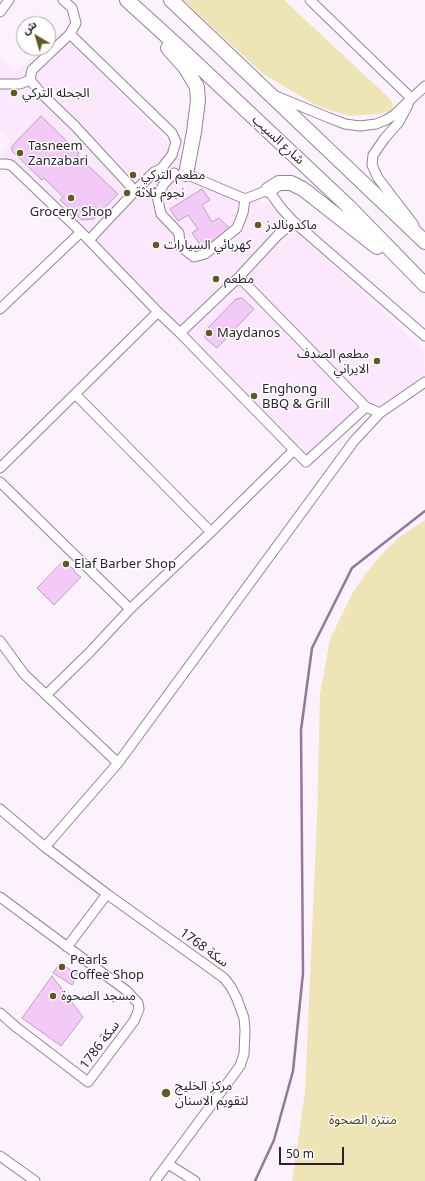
<!DOCTYPE html>
<meta charset="utf-8">
<style>
body{margin:0}
#map{position:relative;width:425px;height:1181px;overflow:hidden;background:#fcf2fe;font-family:"Noto Sans","Noto Sans Arabic",sans-serif}
canvas{display:block}
.north{position:absolute;left:16px;top:16px;width:40px;height:40px;box-sizing:border-box;background:#fff;border:1px solid #aaa6ab;border-radius:50%;rotate:322deg;font-size:11px;font-weight:700;line-height:16px;text-align:center;color:#2b212c}
.north::after{content:'';display:block;margin:auto;width:14px;height:18px;background:#615824;clip-path:polygon(50% 0,100% 100%,50% 72%,0 100%)}
.scale{position:absolute;left:279px;top:1147px;width:65px;height:18px;box-sizing:border-box;border:2px solid #2b212c;border-top:0;padding-left:5px;font-size:12px;line-height:14px;white-space:nowrap;color:#2b212c;-webkit-text-stroke:3px #fff;paint-order:stroke}
</style>
<div id="map">
<canvas width="425" height="1181"></canvas>
<div class="north">ش</div>
<div class="scale">50 m</div>
</div>
<script>
const ctx = document.querySelector('canvas').getContext('2d');
ctx.lineJoin = 'round';
function paint(path, color) {
  ctx.fillStyle = color;
  ctx.fill(path, 'evenodd');
}
function poly(rows) {
  const path = new Path2D();
  for (const r of rows) {
    path.moveTo(r[0], r[1]);
    for (let i = 2; i < r.length; i += 2) path.lineTo(r[i], r[i + 1]);
  }
  return path;
}
function trace(path, color, width, dash) {
  ctx.strokeStyle = color;
  ctx.lineWidth = width;
  ctx.lineCap = dash ? 'butt' : 'round';
  ctx.setLineDash(dash || []);
  ctx.stroke(path);
}
function drawText(font, color, halo, rows, align = 'center') {
  ctx.font = font + ' "Noto Sans","Noto Sans Arabic",sans-serif';
  ctx.lineWidth = 3;
  ctx.setLineDash([]);
  ctx.textBaseline = 'middle';
  ctx.strokeStyle = halo;
  ctx.fillStyle = color;
  for (const [text, x, y, turn = 0] of rows) {
    ctx.save();
    ctx.translate(x, y);
    ctx.rotate((+turn || 0) * Math.PI / 180);
    ctx.textAlign = isNaN(turn) ? turn : align;
    if (halo) ctx.strokeText(text, 0, 0);
    ctx.fillText(text, 0, 0);
    ctx.restore();
  }
}
paint(poly([
 [61,33,169,143,197,169,229,196,268,203,424,351,425,380,380,413,366,407,306,462,81,232,0,155,10,141,0,131,0,57,15,72,44,48,48,48,48,44]
]), '#fbe8fd');
paint(poly([
 [183,0,284,0,388,97,392,102,393,108,390,111,378,114,350,116,329,110,314,104,263,74],
 [425,520,425,1181,292,1181,305,1092,317,817,320,694,330,639,353,592,366,573,383,553,399,537]
]), '#eee5b6');
trace(poly([
 [255,1181,274,1140,293,1071,303,973,301,730,312,648,352,568,425,511]
]), '#947698', 2.5);
const building = poly([
 [41,116,79,153,77,155,118,194,94,219,82,220,60,200,63,197,44,178,42,180,12,151,12,146,41,116],
 [202,189,210,200,202,205,212,222,219,218,232,231,203,249,192,233,198,229,188,215,178,221,170,209,202,189],
 [242,298,254,309,217,348,205,338,205,331,236,299,242,298],
 [64,560,68,564,68,566,69,565,75,571,74,572,81,577,54,605,37,588,64,560],
 [60,963,79,975,72,985,53,973,60,963],
 [52,976,83,1017,61,1046,22,1018,52,976]
]);
paint(building, '#f2c9f7');
trace(building, '#bba3be', 1);
const minor = poly([
 [63,0,72,8,76,23,70,34,32,70,30,80,41,93,75,126,135,191,154,172,161,169,172,155,176,142,172,133,70,34],
 [310,0,411,98],
 [0,12,9,0],
 [1,84,20,84,30,80],
 [276,96,327,117,345,124,360,126,376,124,386,120,394,115,425,86],
 [408,105,399,122,385,138,373,155,372,165,378,178,414,225],
 [0,164,5,164,11,165,81,232,158,312,180,333,306,462,366,407],
 [174,173,164,184,157,196,161,214,179,233,180,246,194,257,205,254,237,228,243,213,245,199],
 [182,174,186,174,245,199,268,190,282,209,294,222],
 [89,240,135,191],
 [239,277,366,407,380,413],
 [0,309,81,232],
 [180,333,239,277,278,235,294,222,425,336],
 [75,394,211,532],
 [0,468,158,312],
 [0,482,130,609],
 [0,641,24,674,118,763],
 [46,695,89,653,130,609,211,532,294,450],
 [0,809,45,847,107,894,224,978,231,987,237,999,244,1018,245,1030,244,1054,240,1066,155,1181],
 [45,847,118,763,354,441,380,413,425,382],
 [0,897,127,991,138,1003,139,1009,134,1021,88,1082,16,1027,0,1013],
 [67,947,107,894],
 [0,1156,35,1181],
 [168,1164,195,1181]
]);
const highway = poly([
 [127,0,182,50,348,206,425,285],
 [171,0,425,242],
 [168,48,185,67,197,87,198,100,194,132,186,174],
 [268,190,279,183,291,183,303,189,377,247]
]);
trace(minor, '#97809a', 11);
trace(highway, '#97809a', 16);
trace(minor, '#fff', 9);
trace(highway, '#fff', 14);
for (const [x, y, r, color] of [
 [14,93,4,"#615824"],
 [20,153,4,"#615824"],
 [133,175,4,"#615824"],
 [127,193,4,"#615824"],
 [71,198,4,"#615824"],
 [258,225,4,"#615824"],
 [156,245,4,"#615824"],
 [216,279,4,"#615824"],
 [209,333,4,"#615824"],
 [377,361,4,"#615824"],
 [254,396,4,"#615824"],
 [66,564,4,"#615824"],
 [62,967,4,"#615824"],
 [53,996,4,"#615824"],
 [166,1093,5,"#615824"]
]) {
  const dot = new Path2D();
  dot.arc(x, y, r, 0, 2 * Math.PI);
  ctx.fillStyle = color;
  ctx.fill(dot);
  trace(dot, '#fff', 1.5);
}
drawText('13px', '#2b212c', '#fff', [
 ["الجحله التركي",22,93],
 ["Tasneem",28,146],
 ["Zanzabari",28,161],
 ["مطعم التركي",141,175],
 ["نجوم ثلاثة",135,193],
 ["Grocery Shop",71,212,"center"],
 ["ماكدونالدز",266,225],
 ["كهربائي السيارات",164,245],
 ["مطعم",224,279],
 ["Maydanos",217,333],
 ["مطعم الصدف",369,354,"right"],
 ["الايراني",369,369,"right"],
 ["Enghong",262,389],
 ["BBQ & Grill",262,404],
 ["Elaf Barber Shop",74,564],
 ["Pearls",70,960],
 ["Coffee Shop",70,975],
 ["مسجد الصحوة",61,996],
 ["مركز الخليج",175,1086],
 ["لتقويم الاسنان",175,1101]
], 'left');
drawText('13px', '#2b212c', '#fff', [
 ["شارع السيب",278,140,43],
 ["سكة 1768",204,948,36],
 ["سكة 1786",100,1045,-53]
]);
drawText('13px', '#484012', '#fff', [
 ["منتزه الصحوة",363,1120]
]);
</script>
